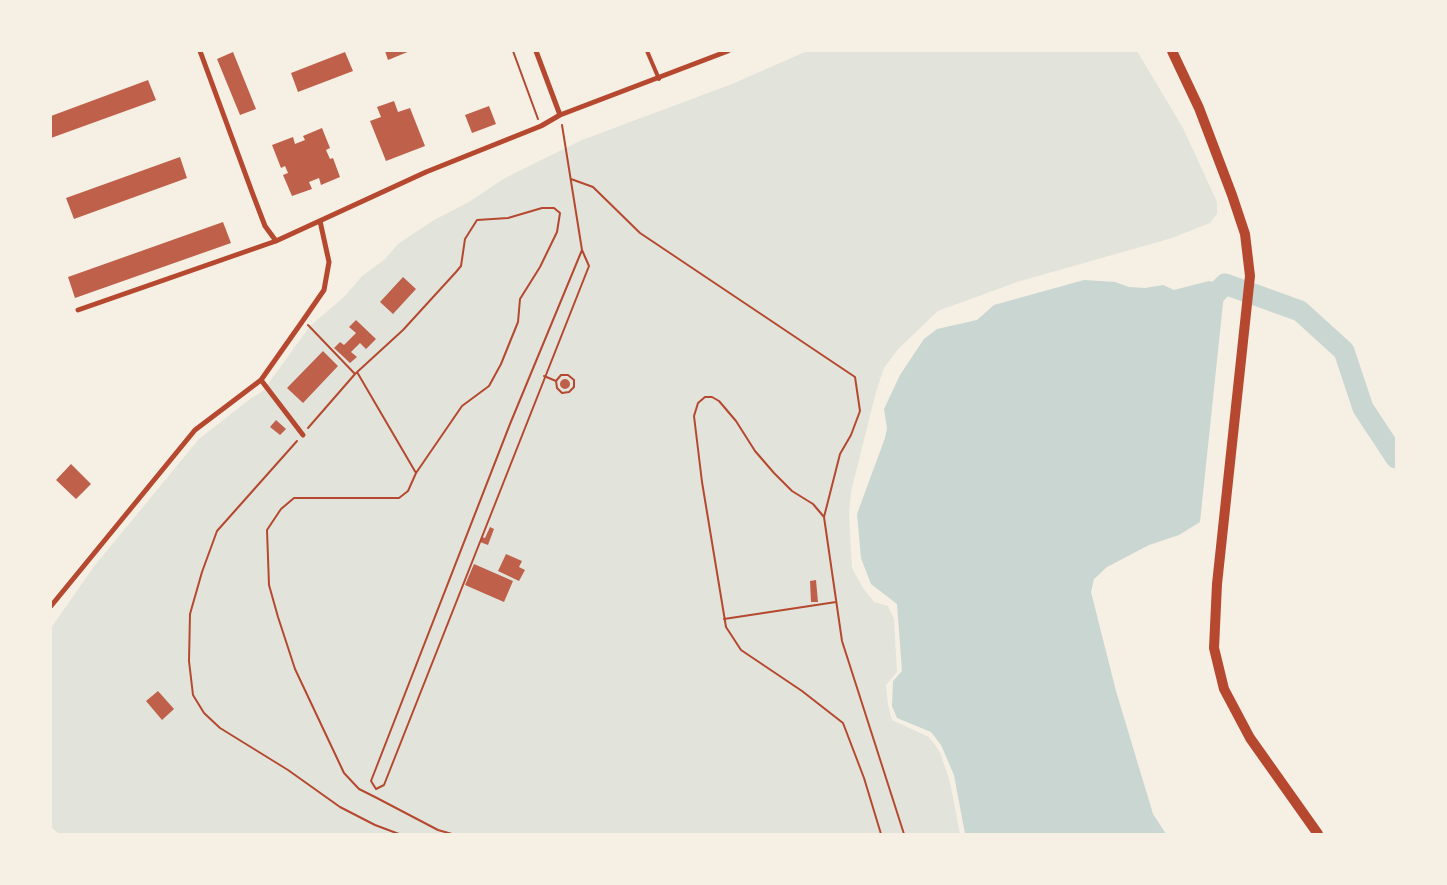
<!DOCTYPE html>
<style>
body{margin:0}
#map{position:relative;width:1447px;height:885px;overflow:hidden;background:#f6efe4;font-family:"Roboto Condensed",sans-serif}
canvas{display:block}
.frame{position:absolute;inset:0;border:52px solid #f6efe4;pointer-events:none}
</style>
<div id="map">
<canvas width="1447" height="885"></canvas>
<div class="frame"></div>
</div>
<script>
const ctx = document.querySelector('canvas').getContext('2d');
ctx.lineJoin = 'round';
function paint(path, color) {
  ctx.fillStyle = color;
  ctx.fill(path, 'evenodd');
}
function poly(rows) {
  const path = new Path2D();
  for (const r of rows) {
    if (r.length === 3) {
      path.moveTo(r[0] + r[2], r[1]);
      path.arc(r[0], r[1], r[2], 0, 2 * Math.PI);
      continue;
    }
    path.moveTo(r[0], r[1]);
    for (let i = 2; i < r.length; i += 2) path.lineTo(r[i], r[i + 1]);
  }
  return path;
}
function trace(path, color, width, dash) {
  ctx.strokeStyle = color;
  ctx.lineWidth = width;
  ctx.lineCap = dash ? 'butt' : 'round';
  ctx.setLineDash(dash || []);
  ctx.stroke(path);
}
paint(poly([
 [807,51,1137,51,1183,128,1217,202,1217,214,1210,223,1172,238,1017,282,938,311,899,348,884,368,876,392,851,492,849,513,852,568,863,588,874,602,888,606,894,619,897,672,886,685,888,705,892,720,929,737,940,752,950,782,960,834,59,834,51,827,51,628,95,565,199,439,250,399,263,391,310,326,345,296,362,276,384,260,398,244,434,220,469,202,505,178,582,140,732,84]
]), '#e2e4dc');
paint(poly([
 [1084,280,1115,282,1129,287,1145,288,1163,285,1174,290,1209,281,1225,284,1200,522,1179,535,1149,545,1107,567,1094,579,1091,592,1116,691,1153,814,1166,834,965,834,954,775,941,745,931,732,897,718,892,706,893,681,902,671,897,604,871,584,861,558,857,514,885,438,887,428,884,409,900,375,924,339,937,329,977,320,994,305]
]), '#c9d6d2');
trace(poly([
 [1204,306,1225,284,1300,311,1344,351,1363,408,1396,458]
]), '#c9d6d2', 21);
paint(poly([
 [385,51,410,51,388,60],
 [233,52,256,109,240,115,217,59],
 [345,52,353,71,298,92,291,73],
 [148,80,156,100,51,138,51,116],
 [394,101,398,112,410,108,425,146,386,161,370,121,381,117,377,107],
 [489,106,496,124,472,133,465,115],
 [322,128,330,148,326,150,330,159,333,158,340,177,321,185,319,178,309,182,312,189,292,196,283,175,288,173,285,166,281,168,272,145,293,137,295,144,305,140,303,136],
 [180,157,187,178,74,219,66,198],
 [223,222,231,243,75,298,68,277],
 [403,277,416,289,393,314,380,302],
 [356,320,376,339,366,349,360,343,351,352,357,357,350,363,334,348,340,342,344,345,356,333,349,327],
 [323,351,338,366,303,403,287,388],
 [565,384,5],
 [276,420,286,429,280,435,270,427],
 [71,464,91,484,76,499,56,480],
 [490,527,494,529,488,545,480,542,482,537,485,538],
 [506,554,522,561,519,567,525,570,519,581,498,571],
 [474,564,513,581,504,602,465,585],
 [816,580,818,602,811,602,810,581],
 [158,691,174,709,162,720,146,701]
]), '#bf614a');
trace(poly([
 [513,51,538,119],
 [562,125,582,250,510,424,371,781,376,789,384,785,589,266,582,250],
 [571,179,593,187,640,233,855,377,860,411,851,435,840,454,824,517],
 [308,325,355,374],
 [357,372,416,473],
 [544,376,556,381,557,388,562,393,569,392,574,387,574,380,568,375,561,375,556,381],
 [308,428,355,374,403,330,456,272,461,266,465,239,477,220,508,218,542,208,554,208,560,213,557,232,540,267,520,299,518,322,501,364,489,386,462,406,416,473,408,491,399,498,294,498,281,509,267,530,269,585,278,617,295,669,344,773,359,789,375,797,438,830,452,834],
 [297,441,217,531,202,572,190,614,189,661,193,695,204,713,220,728,288,770,340,807,375,825,399,834],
 [724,619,836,602],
 [881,834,864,778,843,723,802,691,741,650,726,627,702,482,694,416,698,403,705,397,712,397,719,401,736,421,755,451,774,473,792,491,813,504,824,517,842,641,904,834]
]), '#b5482f', 2);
trace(poly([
 [647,51,659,79]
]), '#b5482f', 4);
trace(poly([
 [200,51,252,192,265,226,276,241],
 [536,51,560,115],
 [78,310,276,241,426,172,541,126,560,115,728,51],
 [261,380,303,435],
 [51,606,195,430,261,380,304,319,324,290,329,262,320,221]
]), '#b5482f', 5);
trace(poly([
 [1172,51,1199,108,1232,195,1245,234,1250,276,1217,584,1214,648,1224,689,1250,738,1318,834]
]), '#b5482f', 10);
</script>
